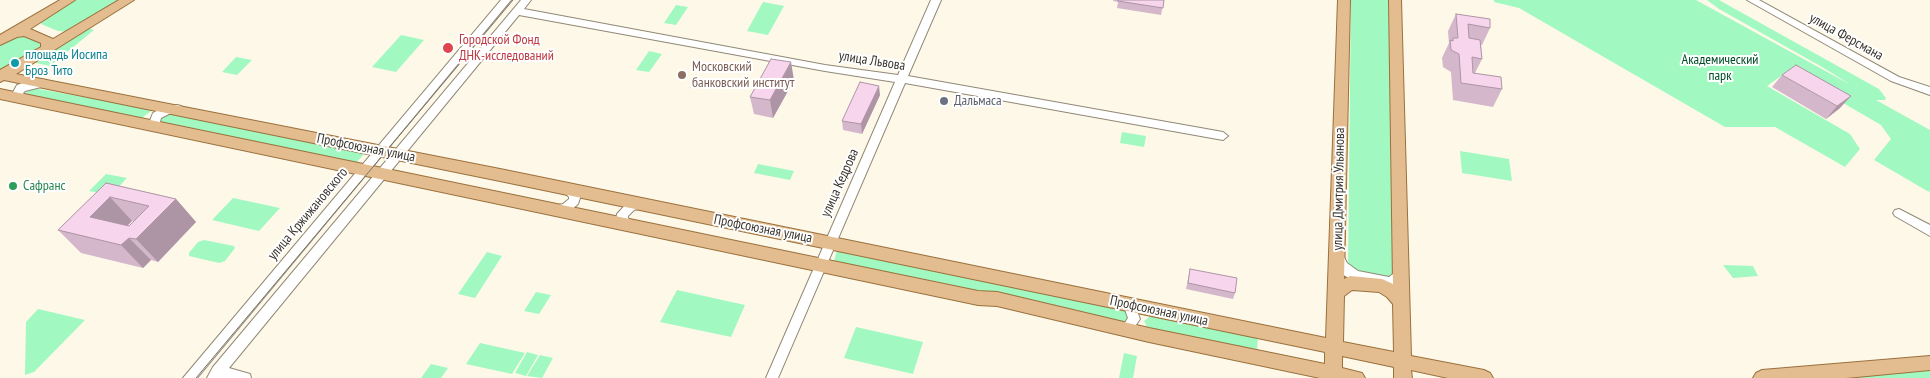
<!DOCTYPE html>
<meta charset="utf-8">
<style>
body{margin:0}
canvas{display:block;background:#fef8e8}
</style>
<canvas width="1930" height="378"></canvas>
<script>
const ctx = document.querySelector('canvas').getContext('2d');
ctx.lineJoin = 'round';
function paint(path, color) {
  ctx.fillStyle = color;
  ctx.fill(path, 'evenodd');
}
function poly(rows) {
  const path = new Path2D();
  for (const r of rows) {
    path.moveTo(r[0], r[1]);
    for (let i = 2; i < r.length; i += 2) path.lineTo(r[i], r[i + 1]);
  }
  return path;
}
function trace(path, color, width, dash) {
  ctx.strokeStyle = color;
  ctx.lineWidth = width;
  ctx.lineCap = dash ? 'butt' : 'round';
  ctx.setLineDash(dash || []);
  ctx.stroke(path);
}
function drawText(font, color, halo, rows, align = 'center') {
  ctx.font = font + ' "PT Sans Narrow",sans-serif';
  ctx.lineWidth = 4;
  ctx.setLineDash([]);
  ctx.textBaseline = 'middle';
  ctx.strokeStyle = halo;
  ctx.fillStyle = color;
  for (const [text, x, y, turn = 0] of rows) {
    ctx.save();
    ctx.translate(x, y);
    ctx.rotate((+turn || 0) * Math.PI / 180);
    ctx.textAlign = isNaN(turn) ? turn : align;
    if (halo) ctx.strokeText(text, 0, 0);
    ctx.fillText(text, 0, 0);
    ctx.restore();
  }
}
paint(poly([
 [76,0,123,0,70,32,58,31,41,24,43,20],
 [1351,0,1390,0,1396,270,1392,278,1353,273,1348,265],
 [1494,0,1696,0,1851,85,1822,67,1719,9,1707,0,1719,0,1879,89,1886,98,1885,100,1876,100,1930,130,1930,190,1929,192,1874,160,1891,139,1881,125,1788,71,1767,86,1850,134,1860,149,1845,167,1775,127,1725,127,1519,8,1494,2],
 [763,2,784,6,768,35,747,31],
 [676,5,688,7,676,25,664,23],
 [89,28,94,30,50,66,32,62],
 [19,34,46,41,43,48,0,69,0,46],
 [401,35,424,40,396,72,372,67],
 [649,51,662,54,649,72,636,70],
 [236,57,252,60,237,75,222,72],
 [33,88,151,109,151,111,142,118,26,94,26,90],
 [167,113,365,153,356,163,160,122,158,118],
 [1122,132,1146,136,1144,147,1120,143],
 [1460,151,1509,159,1512,181,1462,173],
 [758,164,794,171,790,180,754,173],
 [106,174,127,178,111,195,89,191],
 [233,198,280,208,259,231,212,220],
 [204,240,234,246,235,248,225,261,219,263,189,256,189,253,198,242],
 [837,250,1123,310,1127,313,1128,318,1123,323,834,261],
 [487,252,502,256,475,298,458,294],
 [1723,265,1753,266,1758,276,1733,278],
 [677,290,745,305,731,337,660,322],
 [536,292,551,295,539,314,524,311],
 [38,309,85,320,34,372,25,375,26,322],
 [1152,315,1258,336,1257,351,1148,329,1144,321],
 [856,327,923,342,913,374,844,358],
 [480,343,525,353,512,374,466,364],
 [527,352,538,355,526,376,515,373],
 [1124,353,1137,356,1133,378,1119,378],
 [540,355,553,358,542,378,527,376],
 [431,364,448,368,441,378,421,378],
 [1930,370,1930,378,1834,378]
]), '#a1f9c1');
const minor = poly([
 [501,0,511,0,197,378,183,378,501,0],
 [521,0,531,0,524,9,825,65,898,75,931,0,941,0,908,76,1223,132,1228,136,1223,140,905,83,778,378,766,378,895,82,825,71,519,15,229,368,250,374,251,378,207,378,213,367,521,0],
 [1747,0,1759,0,1899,77,1930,87,1930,95,1891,81,1747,0],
 [41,79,45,80,46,83,45,86,25,91,23,93,27,99,26,102,18,102,12,94,17,85,31,80,41,79],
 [177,105,181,106,182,109,181,112,169,114,161,118,160,122,164,128,163,131,155,131,150,126,149,123,153,113,162,108,177,105],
 [567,185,579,192,581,195,578,204,570,211,555,214,551,213,549,210,551,207,563,204,569,199,569,197,561,189,567,185],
 [641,200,645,201,647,204,645,207,634,210,628,216,628,218,636,226,634,229,626,229,618,223,616,220,617,214,627,203,641,200],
 [1899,209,1930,225,1930,236,1895,216,1893,213,1895,210,1899,209],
 [1338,251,1342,253,1347,263,1358,271,1389,277,1401,268,1405,270,1407,273,1398,283,1389,287,1356,281,1345,276,1338,269,1332,256,1334,253,1338,251],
 [1129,299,1133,300,1140,319,1130,334,1126,335,1122,334,1120,330,1128,318,1123,304,1125,300,1129,299]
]);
const major = poly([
 [60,0,75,0,30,29,53,39,119,0,134,0,16,74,500,169,1326,338,1338,0,1350,0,1344,279,1350,276,1382,279,1393,284,1389,0,1401,0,1411,356,1484,370,1490,373,1493,378,1448,378,1411,370,1412,378,1394,378,1394,367,1342,356,1342,368,1362,373,1365,378,1320,378,1149,342,997,306,978,305,0,99,0,89,978,291,997,292,1149,328,1325,364,1325,352,500,181,4,80,0,82,0,70,41,47,41,43,24,36,17,37,0,45,0,35,60,0],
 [1352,290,1379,292,1387,297,1393,304,1394,352,1343,342,1344,296,1352,290],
 [1930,356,1930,370,1846,378,1753,378,1756,373,1762,370,1930,356]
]);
trace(minor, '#918977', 2);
trace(major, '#9b713d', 2);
paint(minor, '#fff');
paint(major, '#e3bd8f');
trace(poly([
 [196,378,513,0]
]), '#79756b', 1);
paint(poly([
 [1113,0,1164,0,1161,15,1117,8,1118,2,1113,1],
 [1456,14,1490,28,1482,45,1481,45,1482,59,1475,73,1502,89,1493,107,1453,100,1451,72,1443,67,1442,58,1449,43,1448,31],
 [1782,75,1840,108,1826,119,1772,87],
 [794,80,773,118,754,114,750,97],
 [880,95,862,134,843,130,842,121],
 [106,183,176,199,196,222,158,262,151,260,143,268,81,253,58,230],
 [132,221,134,221,129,226,127,226],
 [1190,269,1235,293,1233,299,1186,289]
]), '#d4b7cb');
paint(poly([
 [791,62,794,80,773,118,770,100],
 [879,86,880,95,862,134,861,124],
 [1851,96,1840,108,1826,119,1837,106],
 [110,197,132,221,113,240,90,217],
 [176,199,196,222,158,262,136,239],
 [129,238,151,260,143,268,121,245]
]), '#ad95a5');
const building = poly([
 [1118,0,1164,0,1163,8,1118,1,1118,0],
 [1456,14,1490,19,1490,28,1468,24,1469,38,1480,40,1482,59,1472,57,1473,73,1501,77,1502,89,1461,83,1459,54,1451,50,1450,40,1453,41,1453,38,1458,38,1456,14],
 [771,59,791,62,770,100,750,97,771,59],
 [1796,65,1851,96,1837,106,1782,75,1796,65],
 [860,82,879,86,861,124,842,121,860,82],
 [106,183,176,199,136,239,129,238,121,245,58,230,106,183],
 [110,197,149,206,129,226,90,217,110,197],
 [1190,269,1237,278,1235,293,1188,283,1190,269]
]);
paint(building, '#f7d5ec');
trace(building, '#ad95a5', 1);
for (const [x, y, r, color] of [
 [448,48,6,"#e0444e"],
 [15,63,5,"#0f9aa8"],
 [682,75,5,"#8d6e63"],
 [944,101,5,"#6b7280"],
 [13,186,5,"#2e9e5b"]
]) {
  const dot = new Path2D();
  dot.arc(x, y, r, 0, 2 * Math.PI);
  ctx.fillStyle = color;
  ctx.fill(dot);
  trace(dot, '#fff', 2);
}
drawText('14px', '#39352e', '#fff', [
 ["улица Ферсмана",1846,37,29],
 ["улица Львова",872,61,9],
 ["Профсоюзная улица",366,148,11],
 ["улица Кедрова",840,183,-66],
 ["улица Дмитрия Ульянова",1339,189,-89],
 ["улица Кржижановского",308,214,-50],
 ["Профсоюзная улица",763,229,11],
 ["Профсоюзная улица",1159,311,12]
]);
drawText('14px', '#be3a42', '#fff', [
 ["Городской Фонд",459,40],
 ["ДНК-исследований",459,56]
], 'left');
drawText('14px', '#0d838f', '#fff', [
 ["площадь Иосипа",25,55],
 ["Броз Тито",25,71]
], 'left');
drawText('14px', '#004b29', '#fff', [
 ["Академический",1720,60],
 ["парк",1720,76]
]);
drawText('14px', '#785e54', '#fff', [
 ["Московский",692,67],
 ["банковский институт",692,83]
], 'left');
drawText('14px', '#5b616d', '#fff', [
 ["Дальмаса",954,101]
], 'left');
drawText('14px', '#27864d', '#fff', [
 ["Сафранс",23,186]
], 'left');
</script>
